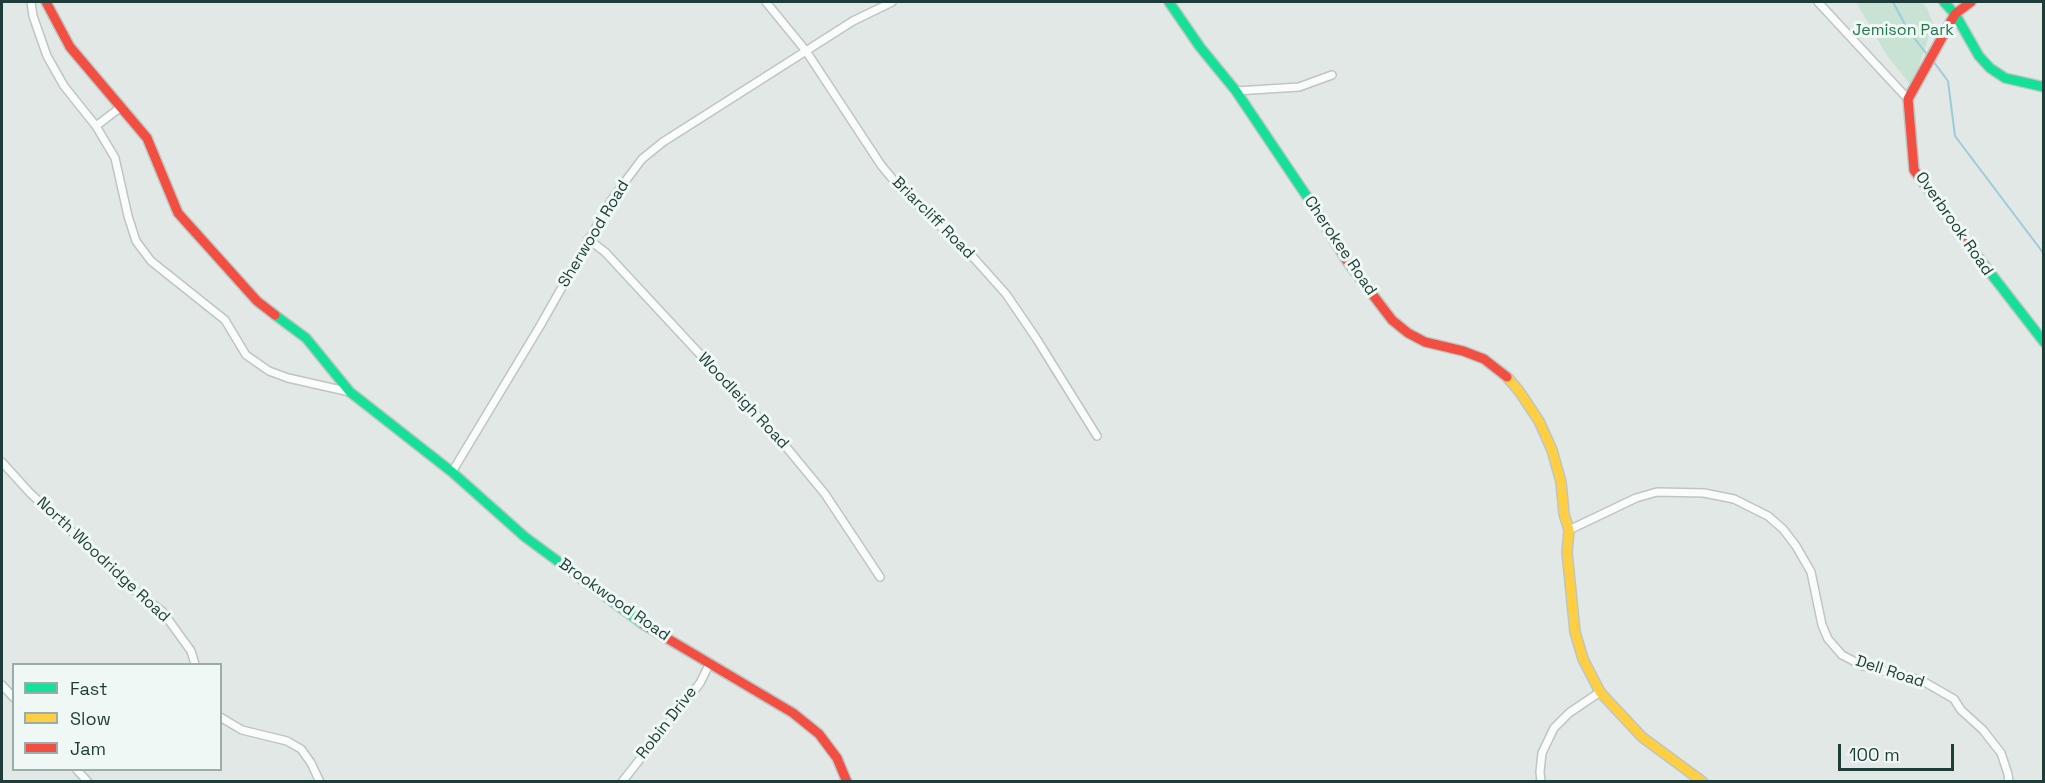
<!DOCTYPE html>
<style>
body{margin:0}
#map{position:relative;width:2045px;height:783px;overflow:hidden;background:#e1e8e6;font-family:"Space Grotesk",sans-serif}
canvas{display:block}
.frame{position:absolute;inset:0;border:3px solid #1e3d38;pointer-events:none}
.legend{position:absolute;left:12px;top:663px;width:210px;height:108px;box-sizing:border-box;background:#eff8f4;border:2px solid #9bada9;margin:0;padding:8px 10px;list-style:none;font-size:18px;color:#1e3d38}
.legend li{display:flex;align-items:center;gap:12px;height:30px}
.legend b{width:30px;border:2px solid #9bada9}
.scale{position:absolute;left:1838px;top:744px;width:116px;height:27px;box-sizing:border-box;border:3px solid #1e3d38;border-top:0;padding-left:8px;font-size:18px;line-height:21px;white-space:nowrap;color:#1e3d38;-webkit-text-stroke:4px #eff8f4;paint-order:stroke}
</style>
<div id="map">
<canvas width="2045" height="783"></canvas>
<div class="frame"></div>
<ul class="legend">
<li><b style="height:8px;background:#16e098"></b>Fast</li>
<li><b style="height:8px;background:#ffcf43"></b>Slow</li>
<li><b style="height:8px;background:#f24e42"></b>Jam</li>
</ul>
<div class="scale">100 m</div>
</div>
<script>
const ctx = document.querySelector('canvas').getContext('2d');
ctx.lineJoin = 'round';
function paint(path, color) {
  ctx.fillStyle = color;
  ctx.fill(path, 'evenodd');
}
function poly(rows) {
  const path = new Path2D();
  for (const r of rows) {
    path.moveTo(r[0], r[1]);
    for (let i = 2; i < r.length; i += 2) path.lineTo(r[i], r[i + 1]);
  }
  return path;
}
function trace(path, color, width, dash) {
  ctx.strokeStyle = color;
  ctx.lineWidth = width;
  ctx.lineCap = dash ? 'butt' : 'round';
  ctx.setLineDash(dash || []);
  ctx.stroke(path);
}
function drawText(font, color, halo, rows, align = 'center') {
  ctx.font = font + ' "Space Grotesk",sans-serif';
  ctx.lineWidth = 6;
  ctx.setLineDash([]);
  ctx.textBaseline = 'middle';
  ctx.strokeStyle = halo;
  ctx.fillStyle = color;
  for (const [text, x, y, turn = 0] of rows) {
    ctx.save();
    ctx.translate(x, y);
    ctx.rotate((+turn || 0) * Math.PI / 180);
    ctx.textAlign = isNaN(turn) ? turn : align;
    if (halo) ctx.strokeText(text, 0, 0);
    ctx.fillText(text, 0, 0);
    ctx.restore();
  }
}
paint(poly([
 [1856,2,1922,2,1928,10,1933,24,1912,87,1886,54]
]), '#c8e3d4');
trace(poly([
 [1893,2,1908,30,1929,57],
 [1933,61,1948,81,1955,136,2044,254]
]), '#9dcbdc', 2);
const street = poly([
 [31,2,33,16,47,56,64,86,96,126,115,158,128,216,136,241,151,261,225,320,246,355,269,371,288,378,350,392],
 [766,2,806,51,881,165,900,188,972,256,1006,294,1036,338,1097,436],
 [1818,2,1908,99],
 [1236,91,1299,87,1332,75],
 [96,126,121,107],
 [588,239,605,252,787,448,825,494,880,577],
 [2,462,30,493,137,592,162,611,191,651,195,664],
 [452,472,540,326,612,199,642,159,663,142,853,21,892,2],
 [1569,530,1636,498,1657,492,1704,493,1734,499,1768,516,1783,529,1796,546,1811,572,1822,625,1828,639,1842,655,1863,666,1921,680,1954,699,1961,710,1983,730,2001,753,2008,774,2009,782],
 [2,685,14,698],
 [220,717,242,730,287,741,301,749,311,763,320,782],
 [77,770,88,782],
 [622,782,700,683,710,663],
 [1541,782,1540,772,1542,753,1554,728,1569,713,1600,692]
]);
const fast = poly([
 [1169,2,1200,47,1236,91,1310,201],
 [1944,2,1955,14,1979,56,1990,68,2005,78,2044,87],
 [1971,248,2044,342],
 [275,315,306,338,350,392,452,472,525,537,643,624]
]);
const slow = poly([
 [1507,377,1519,391,1539,421,1552,450,1561,482,1564,514,1569,530,1567,552,1575,632,1583,659,1600,692,1642,737,1703,782]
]);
const jam = poly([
 [46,2,70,47,147,138,178,213,257,301,275,315],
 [1310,201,1347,261,1392,320,1408,333,1425,342,1463,351,1484,359,1507,377],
 [1971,248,1914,170,1908,99,1955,14,1971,2],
 [643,624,793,713,819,734,837,758,847,782]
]);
trace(street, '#bec5c3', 10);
trace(fast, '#bdc6c3', 12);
trace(slow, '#bdc6c3', 12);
trace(jam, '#bdc6c3', 12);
trace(street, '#fafcfb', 7);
trace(fast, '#16e098', 9);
trace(slow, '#ffcf43', 9);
trace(jam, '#f24e42', 9);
drawText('16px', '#24774f', '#eff8f4', [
 ["Jemison Park",1903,31]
]);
drawText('16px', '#1e3d38', '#eff8f4', [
 ["Briarcliff Road",933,218,45],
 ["Overbrook Road",1954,224,55],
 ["Sherwood Road",594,234,-59],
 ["Cherokee Road",1340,246,56],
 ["Woodleigh Road",743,401,47],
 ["North Woodridge Road",103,560,43],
 ["Brookwood Road",614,600,35],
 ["Dell Road",1890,672,18],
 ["Robin Drive",667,723,-52]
]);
</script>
